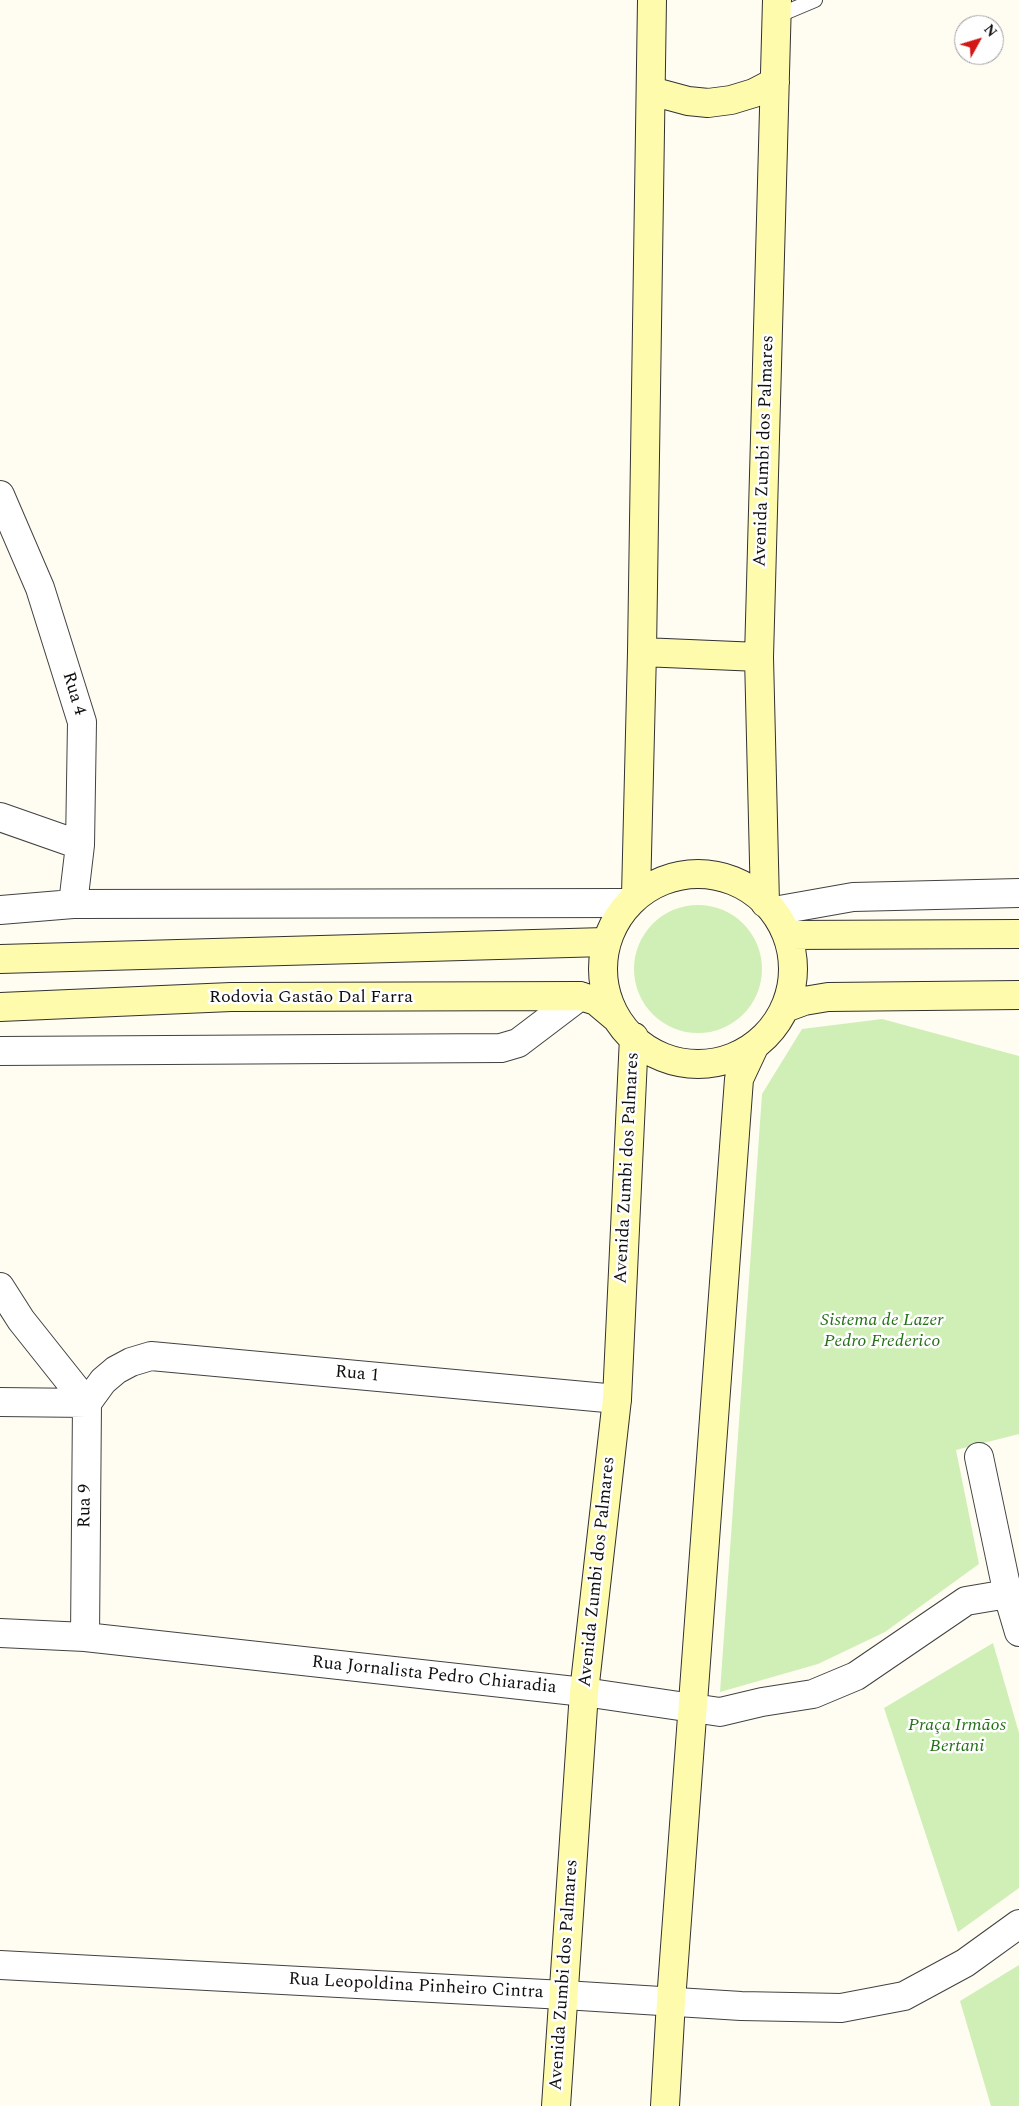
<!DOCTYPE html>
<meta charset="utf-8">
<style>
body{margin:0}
#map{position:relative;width:1019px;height:2106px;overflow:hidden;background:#fffdf2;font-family:Spectral,serif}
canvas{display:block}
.north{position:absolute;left:954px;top:15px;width:50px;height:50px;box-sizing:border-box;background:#fff;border:1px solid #9f9f9f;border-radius:50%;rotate:51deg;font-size:14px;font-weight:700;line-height:20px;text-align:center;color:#0f0f0f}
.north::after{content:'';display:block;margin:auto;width:18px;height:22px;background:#d11816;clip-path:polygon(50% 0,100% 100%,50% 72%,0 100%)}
</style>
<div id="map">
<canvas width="1019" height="2106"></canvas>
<div class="north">N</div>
</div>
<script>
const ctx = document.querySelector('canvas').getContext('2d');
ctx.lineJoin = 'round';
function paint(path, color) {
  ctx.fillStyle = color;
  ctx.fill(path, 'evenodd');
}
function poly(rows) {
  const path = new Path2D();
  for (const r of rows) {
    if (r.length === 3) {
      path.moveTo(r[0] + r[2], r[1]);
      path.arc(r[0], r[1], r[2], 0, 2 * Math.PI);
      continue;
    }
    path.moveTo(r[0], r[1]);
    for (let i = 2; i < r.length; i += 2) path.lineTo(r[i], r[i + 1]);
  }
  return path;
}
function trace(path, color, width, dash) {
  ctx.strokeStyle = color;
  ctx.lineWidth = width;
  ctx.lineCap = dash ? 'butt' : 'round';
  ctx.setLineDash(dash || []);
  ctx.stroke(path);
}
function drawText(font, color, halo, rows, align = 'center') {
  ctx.font = font + ' Spectral,serif';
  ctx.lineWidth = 5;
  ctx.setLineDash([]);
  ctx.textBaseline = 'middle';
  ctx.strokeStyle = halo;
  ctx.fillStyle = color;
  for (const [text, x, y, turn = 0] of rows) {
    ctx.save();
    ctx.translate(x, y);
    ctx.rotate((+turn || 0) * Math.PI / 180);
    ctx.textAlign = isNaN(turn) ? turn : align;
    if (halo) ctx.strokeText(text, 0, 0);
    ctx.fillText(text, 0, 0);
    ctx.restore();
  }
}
paint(poly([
 [698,969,64],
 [882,1019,1019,1056,1019,1434,956,1450,979,1564,885,1632,818,1664,720,1692,762,1094,802,1029],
 [993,1643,1019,1733,1019,1888,958,1932,884,1708],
 [1019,1965,1019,2106,991,2106,960,2001]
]), '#d0efb6');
const lane = poly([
 [777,16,815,0]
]);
const street = poly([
 [0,495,40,588,82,722,80,845,73,904],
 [0,817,80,845],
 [0,910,73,904,628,903],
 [774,911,853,897,1019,893],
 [0,1051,501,1048,518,1043,580,996],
 [0,1287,21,1320,87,1403],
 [0,1402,87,1403],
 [979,1457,1008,1595,1019,1632],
 [0,1633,85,1637,584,1692,720,1712,762,1702,813,1694,856,1676,966,1601,1019,1592],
 [85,1637,87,1403,103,1381,116,1370,131,1362,151,1356,617,1399],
 [0,1965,564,1995,741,2006,841,2008,904,1996,965,1963,1019,1924]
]);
const secondary = poly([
 [651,91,688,101,708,103,731,100,754,93,775,82],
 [642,652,759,657],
 [698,969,95],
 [636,895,642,652,652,0],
 [765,903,759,657,777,0],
 [787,935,1019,934],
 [0,959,605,942],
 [0,1007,231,997,580,996,596,1001,615,1017],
 [785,1008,804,1001,828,997,1019,995],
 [556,2106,584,1692,617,1399,634,1037],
 [665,2106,671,2001,739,1079,754,1047]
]);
trace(lane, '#424242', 16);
trace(street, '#424242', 30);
trace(secondary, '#313131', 30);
trace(lane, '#fff', 14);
trace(street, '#fff', 28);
trace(secondary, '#fffbad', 28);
drawText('18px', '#0f0f0f', '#fff', [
 ["Avenida Zumbi dos Palmares",765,451,-88],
 ["Rua 4",73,694,73],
 ["Rodovia Gastão Dal Farra",311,998],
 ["Avenida Zumbi dos Palmares",628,1168,-87],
 ["Rua 1",357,1375,5],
 ["Rua 9",86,1506,-89],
 ["Avenida Zumbi dos Palmares",598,1572,-84],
 ["Rua Jornalista Pedro Chiaradia",434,1676,6],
 ["Avenida Zumbi dos Palmares",565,1975,-86],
 ["Rua Leopoldina Pinheiro Cintra",416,1987,3]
]);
drawText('italic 18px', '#247017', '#fff', [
 ["Sistema de Lazer",882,1321],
 ["Pedro Frederico",882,1342],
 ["Praça Irmãos",957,1726],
 ["Bertani",957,1747]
]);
</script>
